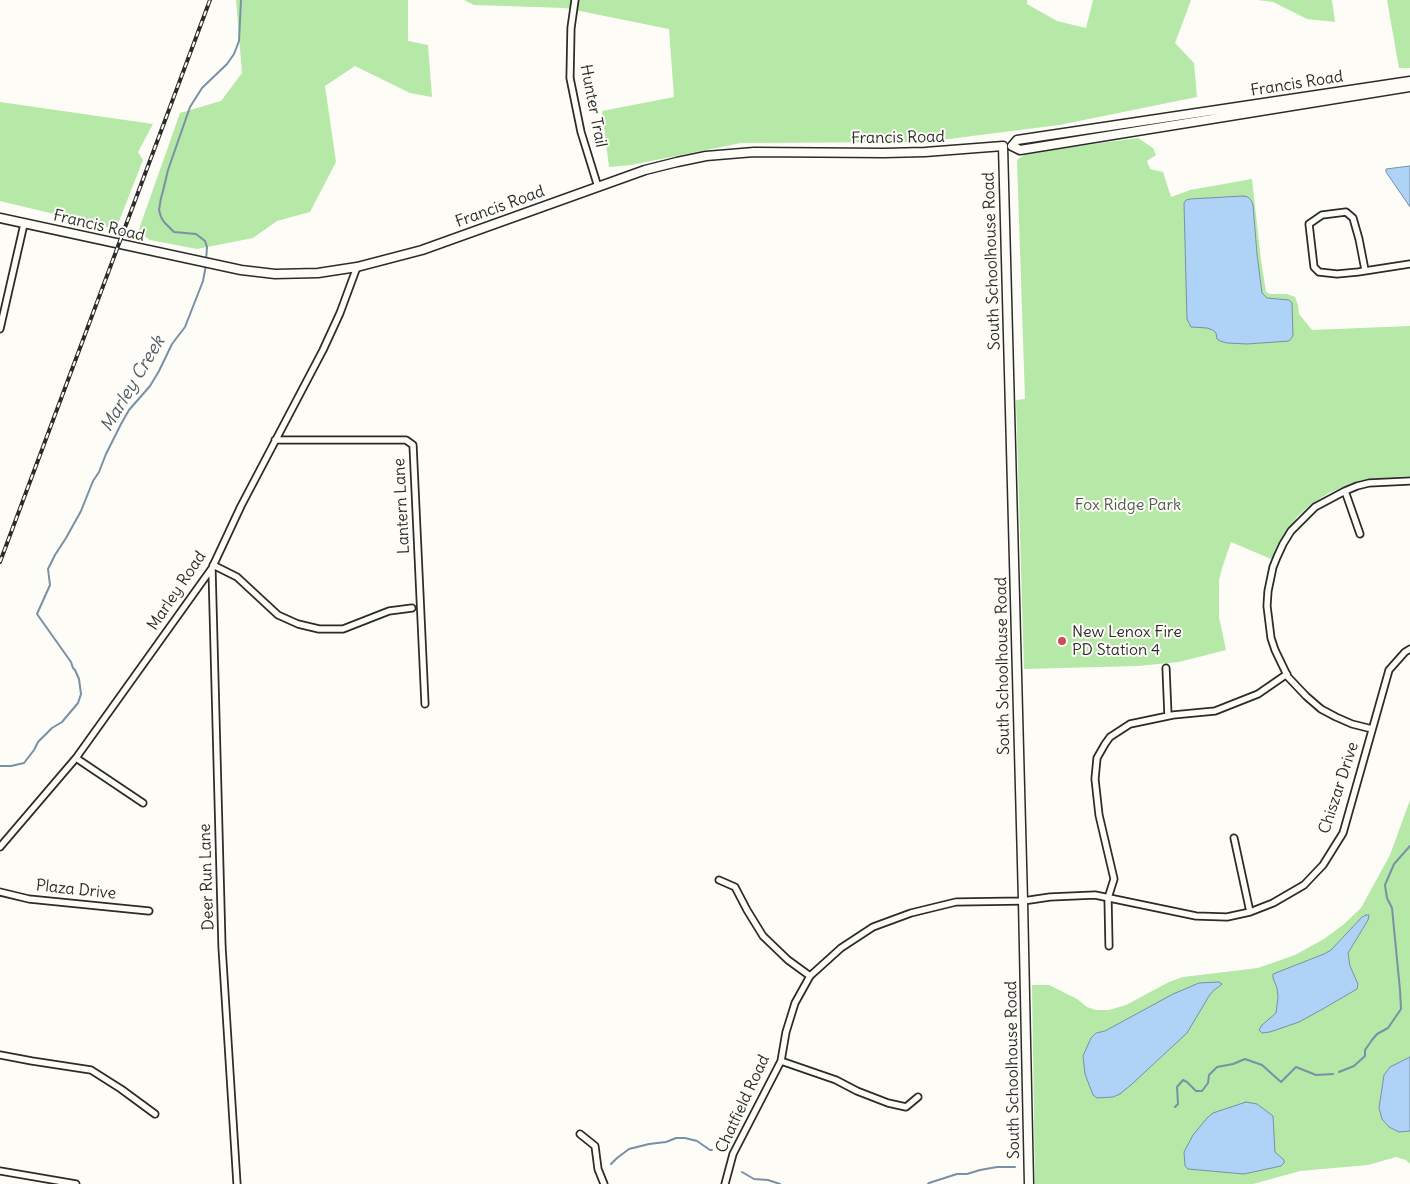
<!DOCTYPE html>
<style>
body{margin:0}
canvas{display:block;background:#fdfcf7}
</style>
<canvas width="1410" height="1184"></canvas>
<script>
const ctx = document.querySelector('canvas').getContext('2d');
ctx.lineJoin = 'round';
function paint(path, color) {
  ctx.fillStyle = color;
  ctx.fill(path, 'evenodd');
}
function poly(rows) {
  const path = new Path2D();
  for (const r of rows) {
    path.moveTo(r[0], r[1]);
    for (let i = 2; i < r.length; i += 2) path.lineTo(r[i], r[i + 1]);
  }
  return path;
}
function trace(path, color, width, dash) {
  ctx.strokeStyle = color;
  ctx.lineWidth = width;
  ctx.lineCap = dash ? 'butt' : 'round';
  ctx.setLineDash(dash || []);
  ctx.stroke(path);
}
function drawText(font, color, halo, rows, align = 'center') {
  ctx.font = font + ' Delius,sans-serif';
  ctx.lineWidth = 4;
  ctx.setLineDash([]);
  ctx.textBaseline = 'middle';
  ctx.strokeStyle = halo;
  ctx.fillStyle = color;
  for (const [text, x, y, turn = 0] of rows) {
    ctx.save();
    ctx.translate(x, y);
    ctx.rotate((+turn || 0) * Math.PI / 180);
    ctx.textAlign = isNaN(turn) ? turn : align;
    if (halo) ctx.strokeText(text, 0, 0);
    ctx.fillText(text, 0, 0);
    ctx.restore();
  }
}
paint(poly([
 [236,0,408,0,408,41,428,45,432,97,410,93,355,66,325,86,336,162,310,212,277,221,253,238,197,249,150,240,138,232,180,113,221,101,242,73],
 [464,0,1027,0,1027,4,1057,21,1086,28,1093,0,1191,0,1175,43,1194,63,1197,97,1059,125,925,142,741,143,631,165,609,167,602,111,674,97,669,29,565,8,474,5],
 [1258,0,1332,0,1335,22,1307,19,1273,2],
 [1387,0,1410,0,1410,68,1399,68],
 [0,102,153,124,138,152,143,160,116,229,0,201],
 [1138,138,1153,148,1156,155,1147,161,1150,169,1163,172,1171,197,1190,190,1252,179,1261,260,1266,292,1270,294,1287,294,1295,297,1298,305,1299,314,1312,330,1410,326,1410,476,1367,479,1352,483,1329,493,1310,505,1297,517,1277,545,1271,559,1231,542,1222,568,1219,580,1219,617,1226,650,1179,662,1138,666,1024,669,1016,400,1025,399,1017,160,1027,153],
 [1410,800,1410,1164,1406,1160,1396,1157,1368,1165,1300,1171,1253,1184,1035,1184,1032,985,1049,985,1077,999,1087,1007,1096,1010,1109,1010,1126,1005,1169,982,1183,977,1258,968,1295,955,1324,939,1344,924,1361,908,1390,855]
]), '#b6e8a8');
const water = poly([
 [1410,166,1410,207,1386,172,1386,169,1410,166],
 [1243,196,1248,197,1251,200,1253,205,1257,254,1262,293,1267,298,1289,300,1292,303,1293,336,1289,341,1247,344,1227,343,1220,341,1217,339,1216,333,1213,330,1207,328,1191,327,1187,319,1184,203,1186,200,1190,199,1243,196],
 [1366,915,1369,915,1368,920,1348,953,1350,966,1358,984,1357,989,1321,1010,1299,1022,1270,1032,1262,1033,1259,1030,1262,1025,1276,1013,1278,997,1277,988,1273,978,1273,974,1324,954,1331,950,1362,917,1366,915],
 [1219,982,1222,984,1220,986,1214,990,1209,996,1187,1033,1132,1084,1120,1094,1113,1097,1097,1098,1093,1095,1085,1074,1083,1056,1091,1038,1096,1033,1105,1031,1173,994,1199,983,1219,982],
 [1410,1057,1410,1131,1399,1132,1389,1127,1382,1119,1379,1108,1384,1075,1390,1067,1410,1057],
 [1246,1102,1257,1104,1273,1116,1275,1152,1284,1160,1284,1163,1281,1166,1244,1174,1188,1169,1185,1166,1184,1152,1193,1135,1207,1118,1213,1113,1246,1102]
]);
paint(water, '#aed3f7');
trace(water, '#7a90a5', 1);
trace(poly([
 [206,261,207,247,205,241,196,234,174,232,164,222,161,217,159,210,161,198,163,191,168,170,190,107,202,88,227,64,234,54,239,41,241,0],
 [0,766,11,766,24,763,34,750,38,742,52,728,62,722,78,703,81,694,79,679,75,670,73,668,71,662,37,614,50,585,48,569,55,555,66,538,81,511,93,481,99,472,106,454,121,424,129,410,150,386,159,371,172,344,185,327,203,281,206,265],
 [1339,1072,1354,1066,1365,1056,1365,1050,1372,1040,1377,1034,1388,1028,1401,1009,1400,990,1392,908,1387,898,1385,885,1394,864,1410,846],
 [1175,1107,1178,1104,1177,1087,1183,1080,1187,1082,1196,1091,1202,1091,1208,1083,1209,1075,1217,1067,1233,1064,1245,1059,1262,1065,1281,1082,1296,1067,1316,1075,1333,1074],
 [611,1164,617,1158,629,1149,649,1144,666,1142,676,1138,685,1138,697,1141,710,1150,712,1150],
 [742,1172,754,1179,768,1180,780,1184],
 [928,1184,929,1183,957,1174,967,1174,980,1170,997,1167,1015,1167]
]), '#7a90a5', 2);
const street = poly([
 [575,0,571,28,570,78,581,132,598,187],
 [1365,270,1359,239,1353,218,1346,212,1322,215,1309,224,1314,267,1319,272,1337,274,1358,272,1410,264],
 [0,329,24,224],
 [275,440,406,440,413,445,425,704],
 [1345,491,1360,534],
 [213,565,237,577,278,615,298,624,319,629,343,629,389,611,412,608],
 [212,569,222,947,237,1184],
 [1166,668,1168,716],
 [1372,729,1352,724,1336,717,1321,709,1306,696,1288,677,1275,650,1271,638,1267,606,1268,591,1273,567,1277,557,1283,544,1291,531,1315,507,1345,491,1357,486,1369,483,1410,481],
 [76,758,143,803],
 [1234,838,1250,912],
 [0,847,76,758,212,568,241,506,323,350,340,313,357,267],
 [719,880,735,887,747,910,763,936,788,960,810,976],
 [0,892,29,899,149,911],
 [1109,946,1108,898,1114,879,1099,815,1095,779,1097,758,1105,744,1110,737,1130,724,1173,715,1215,711,1258,694,1287,674],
 [0,1055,32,1061,91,1070,121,1089,155,1114],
 [781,1061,836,1080,857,1091,888,1103,906,1107,918,1097],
 [580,1134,595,1146,598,1169,604,1184],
 [0,1171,76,1184],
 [725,1184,733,1154,781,1061,786,1032,795,1003,810,976,841,948,873,927,911,913,956,902,1023,901,1050,897,1095,895,1196,916,1227,917,1250,912,1273,903,1304,885,1323,865,1343,833,1389,670,1405,652,1410,649]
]);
const secondary = poly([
 [1410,81,1017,140,1012,146,1020,150,1410,87],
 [0,218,241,270,275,274,318,273,357,267,422,250,645,170,677,162,706,156,754,152,884,153,925,152,1003,146,1023,901,1029,1184]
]);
trace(street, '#2b2b2b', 9);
trace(secondary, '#2b2b2b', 11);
trace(street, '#fdfcf7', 5.5);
trace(secondary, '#fdfcf7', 8);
const rail = poly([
 [0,562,210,0]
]);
trace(rail, '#2b2b2b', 4);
trace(rail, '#fdfcf7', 2, [5.5]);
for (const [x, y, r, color] of [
 [1062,641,5,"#d1495b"]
]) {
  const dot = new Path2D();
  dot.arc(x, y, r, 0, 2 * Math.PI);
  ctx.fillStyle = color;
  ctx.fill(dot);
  trace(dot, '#fdfcf7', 2);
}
drawText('16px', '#2b2b2b', '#fdfcf7', [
 ["Francis Road",1297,84,-9],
 ["Hunter Trail",593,106,79],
 ["Francis Road",898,138,-1],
 ["Francis Road",500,207,-20],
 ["Francis Road",99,226,13],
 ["South Schoolhouse Road",992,261,-92],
 ["Lantern Lane",402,506,-93],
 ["Marley Road",177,591,-56],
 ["South Schoolhouse Road",1003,666,-91],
 ["Chiszar Drive",1339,788,-72],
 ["Deer Run Lane",207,877,-92],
 ["Plaza Drive",76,890,6],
 ["South Schoolhouse Road",1013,1070,-91],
 ["Chatfield Road",743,1104,-65]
]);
drawText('16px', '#4e5a4a', '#fdfcf7', [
 ["Fox Ridge Park",1128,505]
]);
drawText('16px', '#2b2b2b', '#fdfcf7', [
 ["New Lenox Fire",1072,632],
 ["PD Station 4",1072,650]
], 'left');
drawText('italic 18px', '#525d68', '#fdfcf7', [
 ["Marley Creek",133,384,-59]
]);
</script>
